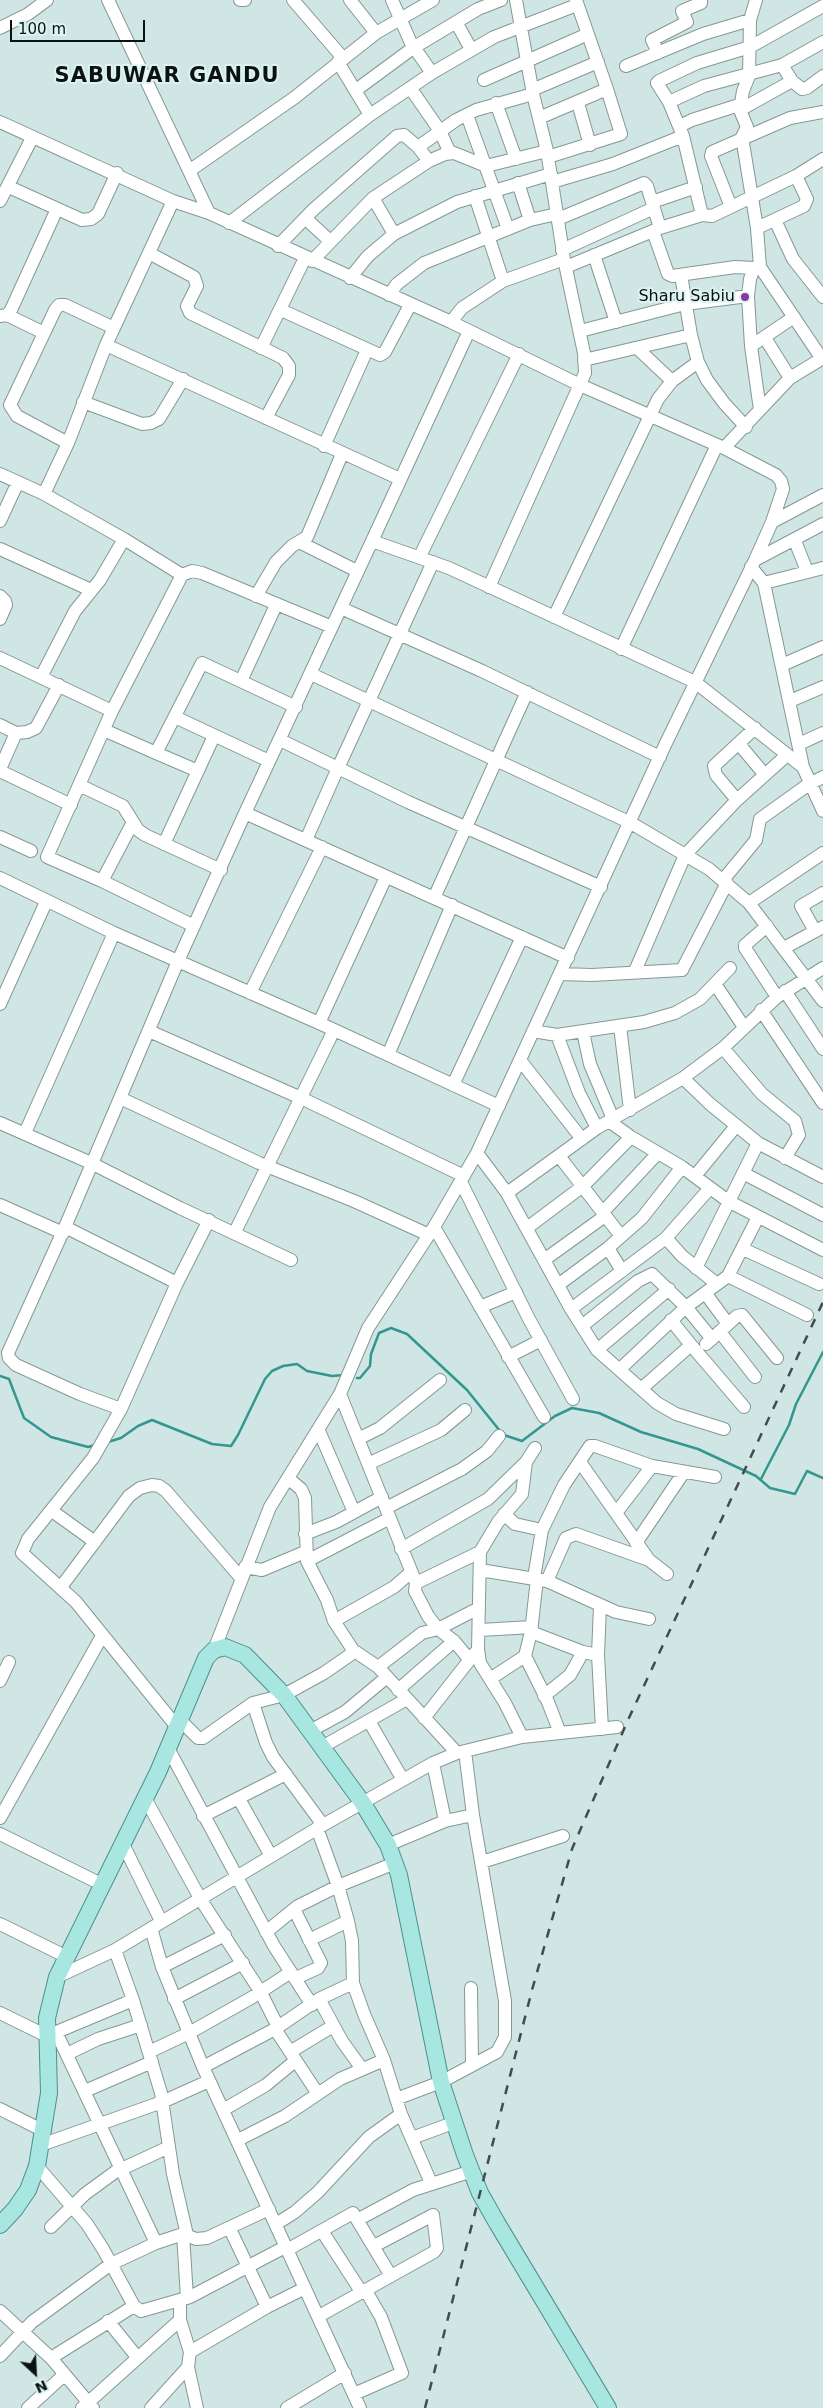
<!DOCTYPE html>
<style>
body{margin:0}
#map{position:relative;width:823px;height:2408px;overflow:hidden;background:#d0e6e4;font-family:"DejaVu Sans",sans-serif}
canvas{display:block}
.north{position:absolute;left:10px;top:2348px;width:50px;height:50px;-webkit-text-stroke:4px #ddf3f1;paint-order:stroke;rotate:155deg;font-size:14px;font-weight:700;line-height:20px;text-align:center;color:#0b1312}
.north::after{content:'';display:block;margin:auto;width:18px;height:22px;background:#0b1312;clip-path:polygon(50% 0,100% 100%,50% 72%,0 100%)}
.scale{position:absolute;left:10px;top:20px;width:135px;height:22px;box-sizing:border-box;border:2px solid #0b1312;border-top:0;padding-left:6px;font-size:15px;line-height:18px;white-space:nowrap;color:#0b1312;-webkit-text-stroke:4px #ddf3f1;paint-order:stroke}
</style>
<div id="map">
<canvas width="823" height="2408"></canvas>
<div class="north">N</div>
<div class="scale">100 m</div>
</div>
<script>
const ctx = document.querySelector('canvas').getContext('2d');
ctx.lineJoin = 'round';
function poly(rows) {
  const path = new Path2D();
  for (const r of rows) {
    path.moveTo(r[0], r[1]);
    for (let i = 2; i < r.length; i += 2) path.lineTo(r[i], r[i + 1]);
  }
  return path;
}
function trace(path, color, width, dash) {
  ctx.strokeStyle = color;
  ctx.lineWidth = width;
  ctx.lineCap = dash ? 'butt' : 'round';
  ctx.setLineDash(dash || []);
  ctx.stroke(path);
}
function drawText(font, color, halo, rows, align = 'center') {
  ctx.font = font + ' "DejaVu Sans",sans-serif';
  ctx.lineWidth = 4;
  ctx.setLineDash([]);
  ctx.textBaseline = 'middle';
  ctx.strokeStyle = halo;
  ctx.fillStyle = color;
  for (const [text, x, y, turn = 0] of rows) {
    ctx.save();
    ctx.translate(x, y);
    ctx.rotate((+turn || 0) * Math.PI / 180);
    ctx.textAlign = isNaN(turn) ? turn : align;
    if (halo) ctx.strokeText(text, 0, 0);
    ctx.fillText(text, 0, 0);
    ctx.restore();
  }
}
trace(poly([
 [0,1376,9,1379,24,1418,51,1437,88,1447,95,1445],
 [357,1378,360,1378,370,1366,371,1354,379,1333,391,1328,407,1334,467,1390,500,1431],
 [504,1435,522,1441,555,1416,572,1408,599,1413,641,1432,698,1449,756,1476,770,1488,795,1494,807,1471,823,1478],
 [108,1442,121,1438,138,1426,152,1420,212,1444,231,1446,238,1435,265,1379,272,1371,283,1366,297,1364,307,1371,332,1376,343,1375],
 [761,1479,789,1425,796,1404,823,1352]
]), '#34978f', 2.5);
const minor = poly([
 [108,0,209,213],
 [240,0,245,0],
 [293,0,343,58],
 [350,0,376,33],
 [392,0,411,43,432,73],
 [756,0,750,20,749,76,743,91,740,110,747,127,742,137,757,228,760,267],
 [456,22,471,49],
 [0,28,28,14,47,0],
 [658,53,652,40,687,22,682,11,701,3,701,0],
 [338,62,370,115],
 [782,65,792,81,802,89,807,88,823,76],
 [626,66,703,34,750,20],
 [484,80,588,34],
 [411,89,440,131,450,153],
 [356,90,413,48,478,9,501,0],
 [532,90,598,62],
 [669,102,704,86,782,65,823,42],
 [496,103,516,159],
 [578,103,590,145],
 [740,110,792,81],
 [467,115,508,229],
 [539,118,607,89],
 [0,122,173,201,209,213,451,322,580,385,724,448,776,475,781,481,783,489,772,522,755,560,665,745,477,1153,434,1227,368,1328,340,1394,270,1507,214,1650],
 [680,126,692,120,742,104],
 [418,147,456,120,476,110,533,94],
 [548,157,621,134,607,89,576,0],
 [189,171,294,98,376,33,433,0],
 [552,182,613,164,683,136],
 [518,183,530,220],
 [9,187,82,220,91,219,98,214,117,173],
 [475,196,503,281],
 [373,198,394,234],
 [0,201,32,138],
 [173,201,106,345,400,479],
 [652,202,696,187],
 [731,207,711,156,712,152,790,118,823,112],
 [702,215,683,136,669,102,657,83,659,81,697,63,750,47,823,6],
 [305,218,330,241],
 [558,219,644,183,647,186,660,228],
 [775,220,793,259,823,297],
 [229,223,370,115,432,73,494,37,577,5],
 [757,228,804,206,807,199,796,176],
 [653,231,668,274,672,276,735,267,754,268],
 [278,246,314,209,397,136,404,135,418,147,429,161],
 [562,250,654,208],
 [149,253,194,277,197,286,187,306,190,313,283,358,289,366,289,375,266,418],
 [594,255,616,322],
 [312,261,373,198,429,161,445,154,454,153,486,166,547,151],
 [566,267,660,228,702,215,712,216,796,176,823,159],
 [681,275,691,335,698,362,707,380,724,403,746,427],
 [350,278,368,256,394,234,457,202,551,174],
 [389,295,397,284,424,263,530,220,557,214],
 [281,310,380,355,385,352,410,305],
 [7,315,44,333],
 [0,316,7,315,11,310,57,209],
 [451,322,462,308,503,281,564,259],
 [469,331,372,541,449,568,695,682,803,767,823,811],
 [580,331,685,304,748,296],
 [765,338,790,378],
 [106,345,68,443,44,494,124,539,182,575,192,571,202,573,332,627],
 [751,346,794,317],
 [261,348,305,258],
 [637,348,672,381],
 [584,360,691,335],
 [83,402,142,424,151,423,159,419,183,379],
 [760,410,751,346,748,296,750,279,754,268,760,267,822,359],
 [68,443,17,416,10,405,55,310,59,305,65,305,114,328],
 [324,446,367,350],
 [724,448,790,378,823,358],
 [0,474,44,494],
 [0,521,18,482],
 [772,522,823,495],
 [372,541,245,813,434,898],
 [795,541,807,571],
 [299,542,357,571],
 [0,549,91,590],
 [420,556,519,354],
 [755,560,823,524],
 [433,562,338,768,408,802,601,887],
 [751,567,764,583,803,767],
 [182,575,112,711,47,857,102,881,194,926],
 [764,583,823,568],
 [489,587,585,373,584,353,564,259,547,151,533,94,516,0],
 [0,596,5,601,6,605,0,619],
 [256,596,276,562,292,546,307,537,342,454],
 [341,608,482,671,660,757],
 [554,617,658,399,672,381,698,362],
 [621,649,717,445],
 [0,658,112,711],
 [782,665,823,647],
 [311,674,631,823,709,869,749,903,823,1001],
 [41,677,75,611,100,580,124,539],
 [241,681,276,605],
 [527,692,434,898,568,958],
 [790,701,823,687],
 [175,717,269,761],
 [0,725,16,733,27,732,36,728,59,685],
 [104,730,156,753,202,663,296,707],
 [280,740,338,768,306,840],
 [739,744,765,775],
 [799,744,823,733],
 [156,753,198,771],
 [0,769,16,733],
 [0,771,71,805],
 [79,785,123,806,138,830,145,835,221,870],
 [737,800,716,775,714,766,755,728],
 [245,813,178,961,120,1098,259,1163,354,1201,429,1235],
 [0,837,31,851],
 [164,844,214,736],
 [0,878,114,933,319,1023,499,1106],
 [723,880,756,840,760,819,809,784,823,777],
 [102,881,133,822],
 [749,903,823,853],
 [767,926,745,945,745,948,777,997],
 [815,931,801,906,823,893],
 [784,948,823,927],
 [635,971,685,855,737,800,787,755],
 [560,974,592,975,682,970,727,883],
 [715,984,744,1027],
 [785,991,823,1049],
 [250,993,322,847],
 [0,1004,46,902],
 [761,1010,823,1103],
 [319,1023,386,877],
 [620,1026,630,1110],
 [149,1031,301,1098,464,1176],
 [533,1031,557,1035,644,1022,675,1013,700,999,730,968],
 [583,1032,590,1064,613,1119],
 [557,1035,579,1093,597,1128],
 [723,1048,762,1094,795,1121,799,1135,785,1158],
 [388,1055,452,905],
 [520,1060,582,1139],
 [683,1078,710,1104,758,1143,823,1177],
 [453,1085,522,937],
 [120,1098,65,1227,8,1353,9,1358,16,1365,80,1394,121,1409],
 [609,1121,631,1137,682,1167,728,1201,823,1250],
 [0,1123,91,1163,180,1208,291,1260],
 [25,1133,114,933],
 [477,1153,507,1193,571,1309,597,1350,657,1403,676,1414,724,1429],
 [559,1156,621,1236],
 [743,1173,823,1215],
 [695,1176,736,1126],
 [461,1182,529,1319,573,1399],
 [507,1193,597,1128,683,1078,723,1048,777,997,823,968],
 [0,1205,63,1233],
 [603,1212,658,1153],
 [758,1217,728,1276,807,1315],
 [65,1227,177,1283],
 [434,1227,544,1417],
 [527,1228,583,1186,631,1137],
 [235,1232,334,1030],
 [666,1238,682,1256,717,1284],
 [608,1248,622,1271],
 [743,1249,819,1284],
 [544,1260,605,1216],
 [696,1268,758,1143],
 [558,1285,608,1248,642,1218,682,1167],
 [706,1294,728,1324],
 [480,1307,516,1292],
 [571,1309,666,1238,710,1188],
 [671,1320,691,1345],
 [582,1326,638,1281,652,1274,686,1307,712,1339],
 [720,1332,755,1377],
 [706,1344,737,1316,742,1315,777,1358],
 [597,1350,669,1289],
 [508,1357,541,1340],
 [620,1369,686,1307,728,1276],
 [641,1389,691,1345,744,1407],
 [340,1394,416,1583,415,1591,428,1616,438,1629,454,1641,469,1659],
 [319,1431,354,1512],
 [360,1438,380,1428,440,1380],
 [580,1462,649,1560],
 [370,1463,441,1430,465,1410],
 [289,1479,301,1489,305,1498,307,1561,327,1600,334,1621,353,1650,378,1667,457,1753],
 [386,1508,462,1469,487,1451,499,1436],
 [52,1511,95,1542],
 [616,1513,652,1466],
 [504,1514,515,1524,542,1530],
 [305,1534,336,1522,382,1497],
 [636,1543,684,1472],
 [401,1549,488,1499,526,1462],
 [307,1561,390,1518],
 [245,1567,262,1570,305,1552],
 [480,1570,547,1581,616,1612,649,1619],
 [534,1578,542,1530,564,1485,590,1446,595,1446,652,1466,715,1477],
 [537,1579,531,1632,525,1656,548,1702,560,1733],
 [547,1581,566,1538,576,1534,649,1560,667,1574],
 [416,1583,480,1552],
 [61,1587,129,1496,140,1488,152,1485,159,1486,166,1491,241,1578],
 [600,1606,598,1655,602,1729],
 [334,1621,394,1587,410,1573],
 [480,1630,532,1627],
 [531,1632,583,1652,598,1655],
 [378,1667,422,1633,438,1629,479,1608],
 [490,1679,525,1656],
 [0,1681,9,1662],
 [398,1690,454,1641],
 [544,1696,570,1675,583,1652],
 [253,1703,266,1743,273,1757,323,1825],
 [424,1718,475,1653],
 [180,1720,198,1738,203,1738,253,1703,284,1695,324,1673,350,1655,353,1650],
 [369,1721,403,1780],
 [177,1727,76,1602,22,1553,28,1539,93,1458,121,1409,177,1283,209,1220],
 [310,1731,345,1712,387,1677],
 [522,1737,505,1703,480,1663,478,1649,480,1552,498,1522,522,1494,526,1462,535,1448],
 [322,1747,407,1699],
 [168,1748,274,1946,312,2005],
 [433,1763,445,1821],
 [145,1798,201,1900,260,1991,278,2027],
 [239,1799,271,1856],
 [203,1816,286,1774],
 [0,1818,102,1636],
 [317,1828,338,1886,348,1921,352,1941,353,1983,364,2014,384,2060,401,2114,431,2183],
 [0,1834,103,1885],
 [123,1844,161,1921],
 [388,1845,445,1821,473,1815],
 [482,1862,563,1836],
 [294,1909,321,1963,318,1968,296,1978],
 [0,1924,67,1957],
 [151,1928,162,1967,203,2067,360,2408],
 [266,1932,298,1906,338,1886,395,1863],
 [309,1940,348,1921],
 [115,1950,133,2000,161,2093,173,2174,187,2235],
 [162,1967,225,1935],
 [57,1977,115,1950,323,1825,433,1763,457,1753,522,1737,617,1727],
 [471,1988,472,2063],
 [174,1999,243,1963],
 [319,1999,342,2041,362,2069],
 [0,2013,47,2036,133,2000],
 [275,2029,318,2094],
 [56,2032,156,2243],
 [149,2052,189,2033,251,1998,291,1972],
 [290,2052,333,2026],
 [67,2054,98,2039,141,2025],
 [203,2067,275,2029,319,1999,353,1983],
 [85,2091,152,2062],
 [396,2099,441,2082,497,2052,505,2037,505,2001,473,1815,465,1751],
 [0,2109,44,2131],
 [223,2110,266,2085,295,2061],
 [412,2138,453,2123],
 [238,2140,285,2116,340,2079,384,2060],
 [41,2145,162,2102,209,2081],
 [37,2166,87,2224,103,2249,134,2306,141,2311,190,2297,285,2247],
 [359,2219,413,2190,472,2171],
 [276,2224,295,2212,318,2192,369,2137,401,2114],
 [51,2227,85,2194,115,2172,169,2147],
 [230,2229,267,2307],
 [322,2231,362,2293],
 [183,2234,187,2298],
 [287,2250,353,2213,391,2276],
 [180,2301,180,2320,190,2352,188,2367,197,2408],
 [0,2311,51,2358,93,2408],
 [319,2316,434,2252,437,2248,433,2215,374,2246],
 [108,2321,137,2357],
 [190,2352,267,2307,305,2288],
 [0,2356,32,2322,111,2264,156,2243,183,2234,196,2239,207,2238,269,2209],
 [51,2358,134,2306],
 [354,2394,402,2373,381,2317,366,2291],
 [28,2408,64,2375],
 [82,2408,180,2320],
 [151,2408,188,2367],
 [287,2408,345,2373]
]);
const major = poly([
 [0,2225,15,2209,28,2190,37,2166,49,2093,47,2018,57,1977,158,1772,206,1658,214,1650,225,1647,245,1655,284,1695,362,1802,388,1845,399,1875,441,2082,465,2155,480,2193,497,2223,608,2408]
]);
trace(minor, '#849896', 14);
trace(major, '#4b918c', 18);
trace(minor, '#fff', 12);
trace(major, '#a8e6e1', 16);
trace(poly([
 [425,2408,532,1990,572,1849,628,1720,823,1302]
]), '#414d4c', 2.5, [9, 9]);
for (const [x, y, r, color] of [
 [745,297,5,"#8a36a4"]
]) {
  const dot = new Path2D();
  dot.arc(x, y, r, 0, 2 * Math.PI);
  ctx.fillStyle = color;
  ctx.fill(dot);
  trace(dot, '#ddf3f1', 2);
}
drawText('16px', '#0b1312', '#ddf3f1', [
 ["Sharu Sabiu",735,297]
], 'right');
ctx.letterSpacing = '1px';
drawText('bold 21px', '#0b1312', '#ddf3f1', [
 ["SABUWAR GANDU",167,77]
]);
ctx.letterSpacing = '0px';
</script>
